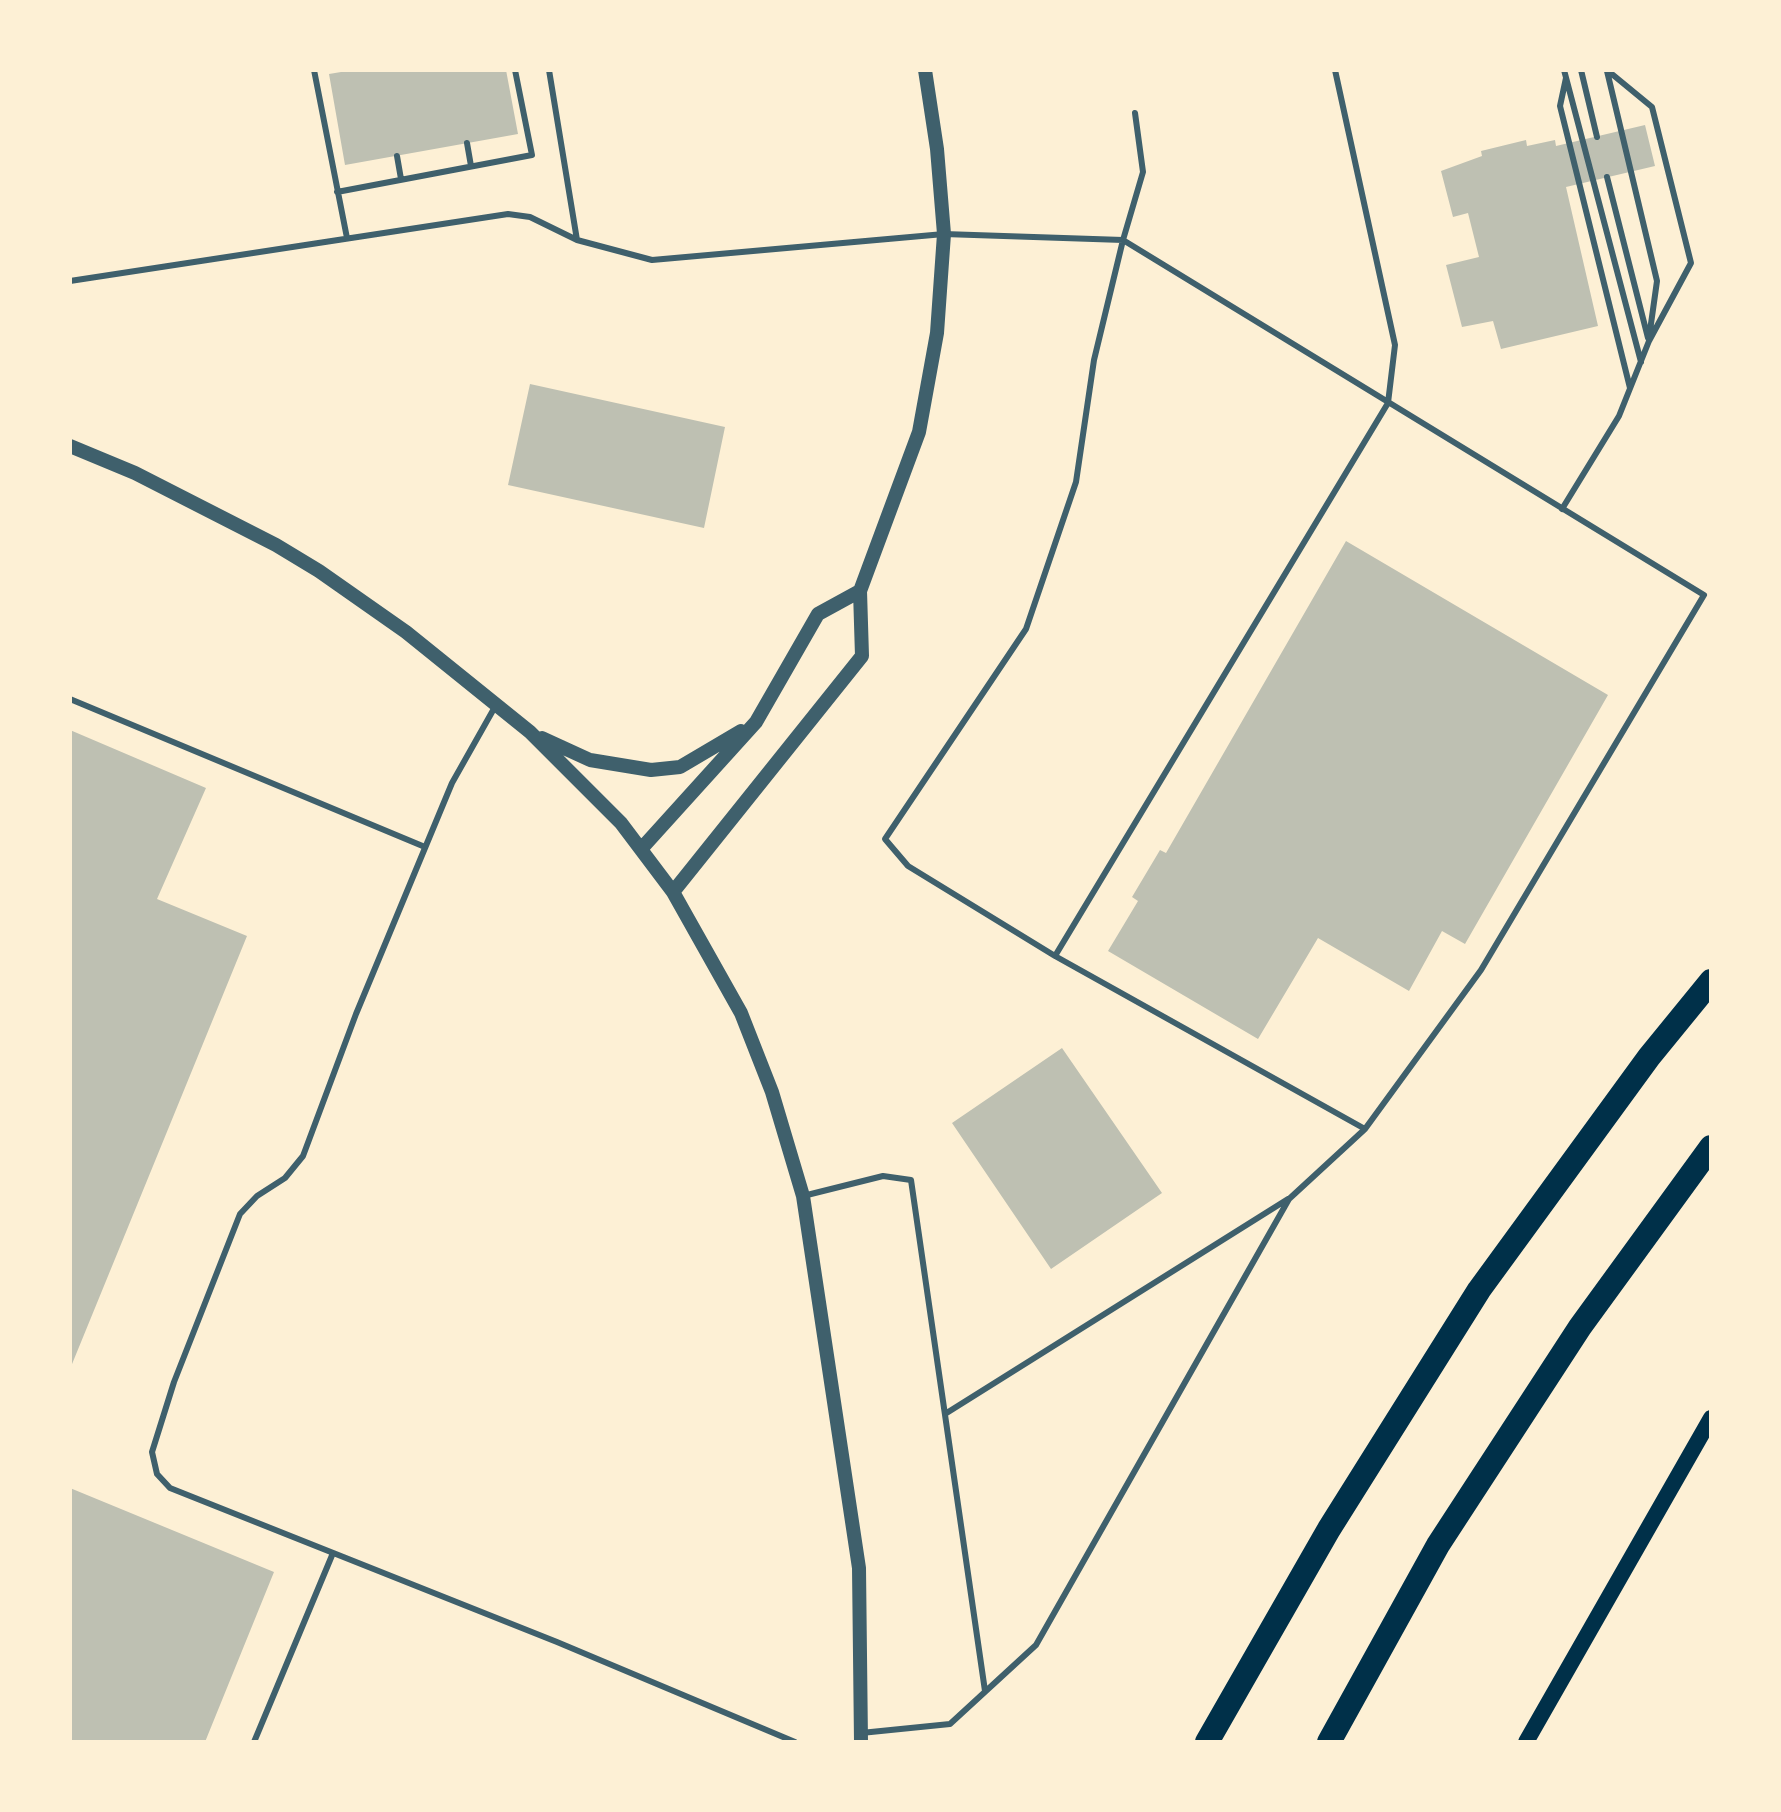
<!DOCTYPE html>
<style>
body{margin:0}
#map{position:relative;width:1781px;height:1812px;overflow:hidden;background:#fdf0d5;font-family:"Asap Condensed",sans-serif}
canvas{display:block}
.frame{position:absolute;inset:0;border:72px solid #fdf0d5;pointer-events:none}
</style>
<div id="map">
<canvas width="1781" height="1812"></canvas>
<div class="frame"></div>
</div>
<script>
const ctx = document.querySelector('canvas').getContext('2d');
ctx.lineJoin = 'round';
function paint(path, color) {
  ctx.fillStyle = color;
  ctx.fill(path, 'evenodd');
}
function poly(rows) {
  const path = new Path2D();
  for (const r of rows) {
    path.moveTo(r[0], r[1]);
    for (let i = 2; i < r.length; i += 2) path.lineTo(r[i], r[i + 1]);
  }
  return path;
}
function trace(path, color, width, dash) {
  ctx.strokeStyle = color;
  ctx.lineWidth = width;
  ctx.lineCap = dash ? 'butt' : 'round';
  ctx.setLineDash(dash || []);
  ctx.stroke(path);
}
paint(poly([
 [353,70,506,70,518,134,345,165,329,74],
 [1645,125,1655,166,1566,187,1598,326,1501,349,1493,321,1462,327,1446,265,1479,257,1468,213,1453,217,1441,171,1482,156,1481,151,1526,140,1527,146,1555,140,1556,146],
 [530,384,725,427,704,528,508,485],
 [1346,541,1608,695,1465,944,1442,931,1409,991,1318,938,1258,1039,1108,951,1138,901,1132,897,1160,850,1166,853],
 [70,730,206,788,157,899,247,936,70,1369],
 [1062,1048,1162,1193,1051,1269,952,1123],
 [70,1488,274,1572,205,1742,70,1742]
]), '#bec0b2');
trace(poly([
 [314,70,347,238],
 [549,70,577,240],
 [1564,70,1641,362],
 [1581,70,1597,137],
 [1607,71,1657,281,1649,338],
 [1566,78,1560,106,1630,388],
 [467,143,471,166],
 [397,156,401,179],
 [1607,177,1648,338],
 [337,192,532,155,515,70],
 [70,281,508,214,530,217,577,240,652,260,944,234,1123,240,1143,172,1135,113],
 [1562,509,1619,416,1649,341,1691,263,1652,107,1607,70],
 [70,699,425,847],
 [496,705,452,783,356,1014,303,1156,285,1178,257,1196,240,1214,174,1382,152,1452,157,1474,170,1488,557,1642,795,1742],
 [1055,956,1388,403,1395,345,1335,70],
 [803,1196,883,1176,911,1180,985,1691],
 [945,1414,1288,1199],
 [861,1733,950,1724,1036,1645,1289,1199,1365,1129,1481,970,1704,595,1123,240,1094,360,1076,482,1026,629,885,839,908,866,1055,956,1365,1129],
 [254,1742,333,1553]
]), '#3f606c', 6);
trace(poly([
 [70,446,135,473,276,545,319,571,406,632,530,732,621,823,673,892,741,1013,772,1092,803,1196,859,1568,861,1742],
 [542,738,590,760,651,770,680,767,741,731],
 [642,848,756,722,818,614,860,591],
 [673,892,862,656,860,591,919,432,937,333,944,234,937,149,925,70]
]), '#3f606c', 14);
trace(poly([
 [1526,1742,1711,1418]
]), '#003049', 16);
trace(poly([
 [1207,1742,1329,1529,1479,1290,1649,1057,1711,981],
 [1329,1742,1438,1545,1580,1327,1711,1147]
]), '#003049', 24);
</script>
